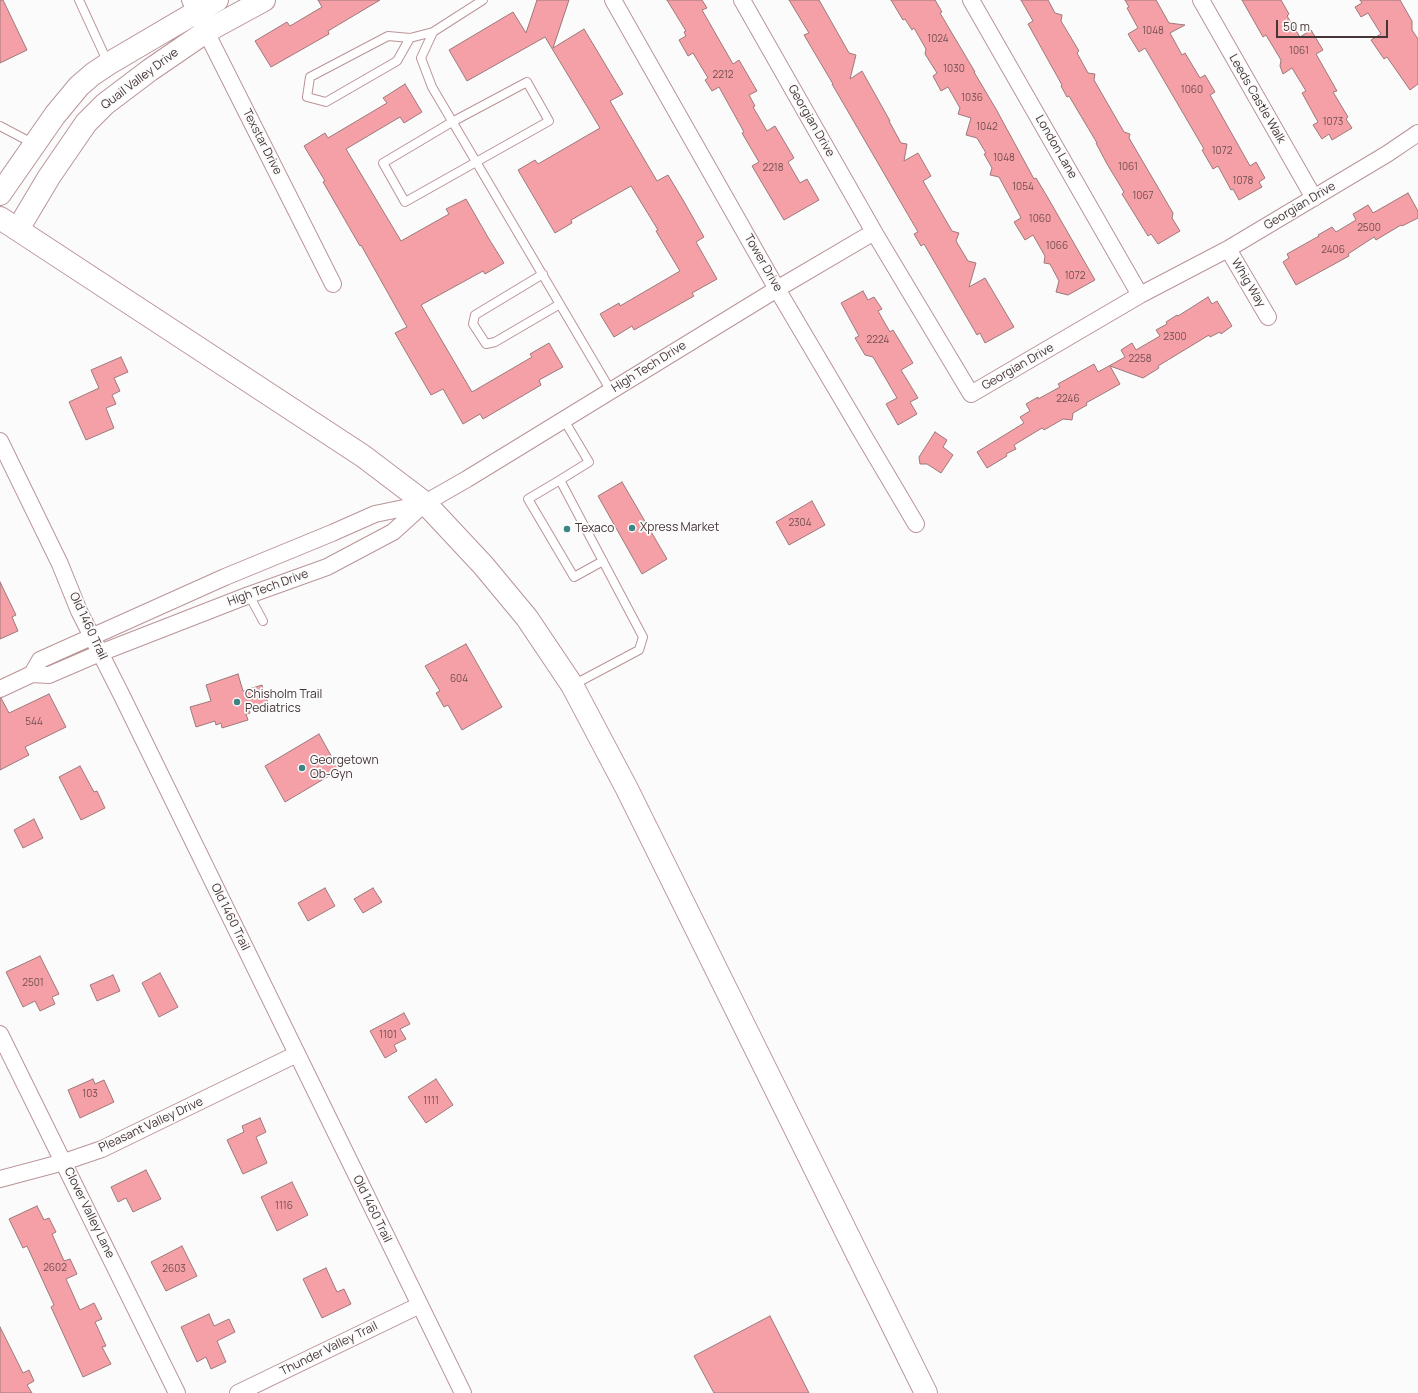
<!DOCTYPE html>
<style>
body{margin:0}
#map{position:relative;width:1418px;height:1393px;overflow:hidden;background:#fbfbfb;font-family:Manrope,sans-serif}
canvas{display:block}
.scale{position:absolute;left:1276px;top:20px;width:112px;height:18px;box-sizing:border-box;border:2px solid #453536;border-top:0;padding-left:5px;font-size:12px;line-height:14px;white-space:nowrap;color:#453536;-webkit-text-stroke:3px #fbfbfb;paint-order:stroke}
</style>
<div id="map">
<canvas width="1418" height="1393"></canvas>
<div class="scale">50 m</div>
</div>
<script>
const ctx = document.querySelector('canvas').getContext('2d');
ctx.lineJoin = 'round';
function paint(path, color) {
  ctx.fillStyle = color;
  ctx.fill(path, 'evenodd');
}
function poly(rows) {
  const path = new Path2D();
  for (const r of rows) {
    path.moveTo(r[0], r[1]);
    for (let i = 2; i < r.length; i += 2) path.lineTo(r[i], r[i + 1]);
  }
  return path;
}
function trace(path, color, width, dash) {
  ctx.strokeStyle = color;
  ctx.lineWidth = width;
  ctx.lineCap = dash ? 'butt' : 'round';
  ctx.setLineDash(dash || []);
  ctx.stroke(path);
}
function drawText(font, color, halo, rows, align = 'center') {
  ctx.font = font + ' Manrope,sans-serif';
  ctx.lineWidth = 3.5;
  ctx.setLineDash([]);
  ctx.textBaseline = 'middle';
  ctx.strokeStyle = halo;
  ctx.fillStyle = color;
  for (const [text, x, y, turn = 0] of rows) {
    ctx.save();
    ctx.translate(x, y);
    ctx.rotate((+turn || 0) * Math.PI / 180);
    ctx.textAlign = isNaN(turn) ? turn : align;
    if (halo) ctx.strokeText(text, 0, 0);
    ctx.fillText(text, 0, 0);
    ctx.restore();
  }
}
const building = poly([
 [0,0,3,0,27,50,0,63,0,0],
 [318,0,380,0,328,31,329,34,271,67,255,41,287,22,290,26,322,7,318,0],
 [537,0,569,0,553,48,584,29,623,94,610,101,657,181,668,175,683,200,704,237,696,242,717,279,692,293,694,296,634,330,632,326,614,337,600,314,619,303,620,306,680,271,656,231,658,230,631,186,571,220,572,223,555,233,518,170,535,160,538,164,600,128,545,37,467,81,449,50,513,12,526,33,537,0],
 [667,0,702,0,707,8,702,10,733,64,739,60,757,91,749,95,755,106,753,107,767,131,775,126,794,158,788,162,800,183,807,179,819,200,784,220,752,166,759,162,742,133,744,132,719,87,712,91,705,80,708,78,693,53,688,56,679,40,686,36,684,32,686,31,667,0],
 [789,0,819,0,849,53,856,55,850,79,862,71,890,121,889,121,901,143,907,144,904,161,918,153,931,176,923,181,952,231,959,233,956,241,968,261,976,263,969,287,985,278,1014,327,985,343,980,333,977,335,924,244,921,246,914,234,918,232,832,84,833,84,804,35,809,33,789,0],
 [891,0,935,0,942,12,940,13,975,72,974,72,996,109,1034,179,1036,178,1048,198,1095,280,1068,295,1056,292,1059,281,1050,264,1044,263,1045,256,1033,235,1025,240,1014,222,1021,218,1019,214,999,177,990,175,992,168,984,154,986,153,977,138,966,135,971,118,958,114,960,108,948,87,941,91,933,76,937,73,925,54,926,49,914,28,912,30,905,19,903,20,891,0],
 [1021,0,1048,0,1055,13,1062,15,1061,21,1079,51,1077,53,1088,73,1095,74,1094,80,1124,132,1130,134,1129,138,1173,213,1172,218,1180,231,1158,244,1151,234,1148,236,1122,194,1124,192,1107,164,1096,143,1097,143,1069,96,1067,97,1061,86,1062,85,1028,24,1033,21,1021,0],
 [1125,0,1156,0,1169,23,1185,25,1170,33,1182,55,1185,53,1200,78,1205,75,1215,92,1210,95,1250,166,1256,162,1265,178,1259,182,1262,187,1239,200,1233,189,1231,190,1218,166,1213,169,1202,150,1204,149,1145,48,1139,52,1128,34,1138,28,1127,8,1129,7,1125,0],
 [1242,0,1281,0,1289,14,1287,16,1300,37,1311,30,1323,50,1316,54,1337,91,1333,92,1348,117,1346,119,1352,128,1332,140,1329,134,1322,139,1313,125,1318,122,1302,93,1306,91,1292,68,1283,74,1280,66,1281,60,1266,35,1263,37,1242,0],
 [1360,0,1400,0,1412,21,1412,30,1418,39,1418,84,1410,90,1387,57,1384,59,1371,40,1381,34,1368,13,1361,17,1355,7,1362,3,1360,0],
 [405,84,422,112,404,123,400,117,346,149,401,241,449,214,446,209,466,199,489,239,504,263,485,274,483,271,421,305,472,392,532,357,530,354,549,343,563,367,539,380,541,385,483,419,480,414,463,424,443,389,431,395,410,359,395,333,407,327,361,245,360,246,323,182,325,181,304,146,325,133,328,138,387,103,383,98,405,84],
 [1408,193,1418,211,1418,218,1402,226,1401,225,1376,240,1374,237,1348,254,1349,256,1296,285,1283,262,1289,258,1287,254,1319,236,1318,235,1332,227,1336,232,1356,220,1353,214,1368,205,1373,213,1408,193],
 [863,291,868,300,874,297,882,309,878,311,890,332,893,330,913,363,901,370,918,398,910,402,917,414,898,425,886,404,897,398,873,357,865,355,855,338,859,336,841,303,863,291],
 [1208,297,1212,304,1217,301,1232,326,1221,334,1220,332,1210,337,1209,335,1158,366,1159,368,1143,378,1110,366,1120,384,1086,403,1087,405,1073,413,1072,420,1063,419,1044,430,1042,428,1014,445,1016,449,1006,454,1007,456,987,468,977,452,1024,423,1020,417,1030,411,1026,404,1038,397,1038,399,1060,387,1058,384,1094,364,1098,372,1125,357,1121,350,1132,343,1136,350,1160,336,1156,330,1167,324,1166,322,1177,315,1178,316,1208,297],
 [121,357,128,372,114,378,120,391,112,395,116,404,106,408,114,428,86,440,69,402,99,388,91,370,121,357],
 [935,432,947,440,943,447,953,455,941,473,927,464,920,464,919,457,935,432],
 [622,482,667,559,642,574,598,496,622,482],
 [812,501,825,525,789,545,776,522,812,501],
 [0,582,16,615,12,617,18,631,0,639,0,582],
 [466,644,502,707,462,730,448,705,444,707,436,693,440,691,425,666,466,644],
 [238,674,243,691,262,685,268,703,249,709,250,713,246,714,248,720,222,728,221,723,216,725,215,721,196,727,190,707,211,701,206,685,238,674],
 [49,694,66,727,25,747,29,755,0,770,0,698,1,698,9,713,49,694],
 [319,734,339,770,285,802,265,766,319,734],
 [80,766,94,792,97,791,105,808,81,820,59,777,80,766],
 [34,819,43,838,23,848,14,830,34,819],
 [325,888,335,906,308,921,298,903,325,888],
 [373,888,382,902,363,913,354,899,373,888],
 [40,956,59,994,52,997,55,1004,40,1011,35,1001,23,1007,6,972,40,956],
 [160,973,178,1007,159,1017,142,983,160,973],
 [113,975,120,991,97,1001,90,985,113,975],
 [404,1013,410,1024,400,1029,406,1039,394,1045,397,1051,385,1058,370,1031,404,1013],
 [93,1079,95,1084,104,1080,114,1102,80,1118,68,1090,93,1079],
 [436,1079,453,1105,426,1123,408,1097,436,1079],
 [260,1118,266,1132,256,1137,267,1163,243,1174,227,1140,244,1132,242,1126,260,1118],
 [146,1170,161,1199,133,1212,126,1198,118,1202,111,1187,146,1170],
 [292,1182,308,1215,277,1231,261,1197,292,1182],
 [37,1206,44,1220,49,1218,56,1232,52,1234,64,1261,70,1259,77,1274,66,1279,80,1310,94,1303,102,1319,95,1322,106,1346,102,1347,111,1364,83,1377,51,1307,54,1305,27,1246,23,1248,9,1219,37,1206],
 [182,1246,197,1276,166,1291,151,1262,182,1246],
 [326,1268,337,1292,344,1289,351,1304,322,1318,303,1279,326,1268],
 [209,1314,214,1326,229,1319,235,1332,217,1341,226,1362,211,1369,206,1357,197,1362,181,1327,209,1314],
 [770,1316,809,1393,714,1393,694,1356,770,1316],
 [0,1327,23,1373,29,1370,34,1381,27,1385,32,1393,0,1393,0,1327]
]);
paint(building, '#f59fa6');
trace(building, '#9d797b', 1);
const lane = poly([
 [79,0,108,63],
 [483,0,433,32,421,58,432,87,611,391],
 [410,38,397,61,326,102,307,97,310,77,388,36,410,38,433,32],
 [527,82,549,121,405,202,383,163,452,122,527,82],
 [0,126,34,144],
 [543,274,475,315,473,324,486,344,495,342,560,304],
 [564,420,589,462,560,480,643,637,639,650,573,685],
 [560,480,528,499,574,577,603,561],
 [249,595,263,621]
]);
const street = poly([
 [190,0,333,284],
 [613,0,777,289,916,524],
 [742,0,874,232,971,394,1140,295,1228,249,1387,154,1418,133],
 [971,0,1140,295],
 [1201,0,1314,198],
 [1228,249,1268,317],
 [0,441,60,564,79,611,122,696,463,1393],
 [32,674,49,675,100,653,249,595,327,567,393,532,425,503,467,479,777,289,874,232],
 [32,674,40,660,225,577,332,533,375,514,423,504],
 [0,689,32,674],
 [0,1034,177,1393],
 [0,1179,64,1162,102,1149,297,1054],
 [238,1393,420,1305]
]);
const secondary = poly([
 [0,194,55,115,79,86,93,74,108,64,217,0],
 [0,218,363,456,425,503,483,565,527,618,572,685,627,789,926,1393],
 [18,229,49,177,86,123,105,104,150,70,207,31,264,0]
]);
trace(lane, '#ba9497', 10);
trace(street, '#ba9497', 18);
trace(secondary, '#ba9497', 24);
trace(lane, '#fff', 8);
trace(street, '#fff', 16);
trace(secondary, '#fff', 22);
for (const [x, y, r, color] of [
 [632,528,4,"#3d8584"],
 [567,529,4,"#3d8584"],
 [237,702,4,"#3d8584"],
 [302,768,4,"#3d8584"]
]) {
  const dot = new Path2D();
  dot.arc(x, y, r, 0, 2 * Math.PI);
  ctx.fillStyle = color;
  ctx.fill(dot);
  trace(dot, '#fbfbfb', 1.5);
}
drawText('10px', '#715052', null, [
 ["1048",1153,31],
 ["1024",938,39],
 ["1061",1299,51],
 ["1030",954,69],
 ["2212",723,75],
 ["1060",1192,90],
 ["1036",972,98],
 ["1073",1333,122],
 ["1042",987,127],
 ["1072",1222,151],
 ["1048",1004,158],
 ["1061",1128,167],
 ["2218",773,168],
 ["1078",1243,181],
 ["1054",1023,187],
 ["1067",1143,196],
 ["1060",1040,219],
 ["2500",1369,228],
 ["1066",1057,246],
 ["2406",1333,250],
 ["1072",1075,276],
 ["2300",1175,337],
 ["2224",878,340],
 ["2258",1140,359],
 ["2246",1068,399],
 ["2304",800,523],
 ["604",459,679],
 ["544",34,722],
 ["2501",33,983],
 ["1101",388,1035],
 ["103",90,1094],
 ["1111",431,1101],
 ["1116",284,1206],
 ["2602",55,1268],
 ["2603",174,1269]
]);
drawText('12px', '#453536', '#fbfbfb', [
 ["Quail Valley Drive",140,79,-37],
 ["Leeds Castle Walk",1257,99,60],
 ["Georgian Drive",811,121,60],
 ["Texstar Drive",262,142,63],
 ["London Lane",1056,147,60],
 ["Georgian Drive",1300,206,-31],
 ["Tower Drive",763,263,60],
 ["Whig Way",1248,283,59],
 ["High Tech Drive",649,367,-32],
 ["Georgian Drive",1018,367,-30],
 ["High Tech Drive",268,588,-20],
 ["Old 1460 Trail",88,626,65],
 ["Old 1460 Trail",230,917,64],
 ["Pleasant Valley Drive",151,1125,-25],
 ["Old 1460 Trail",372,1209,64],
 ["Clover Valley Lane",89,1213,64],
 ["Thunder Valley Trail",329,1349,-26]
]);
drawText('12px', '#453536', '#fbfbfb', [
 ["Xpress Market",640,528],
 ["Texaco",575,529],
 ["Chisholm Trail",245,695],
 ["Pediatrics",245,709],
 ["Georgetown",310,761],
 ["Ob-Gyn",310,775]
], 'left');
</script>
